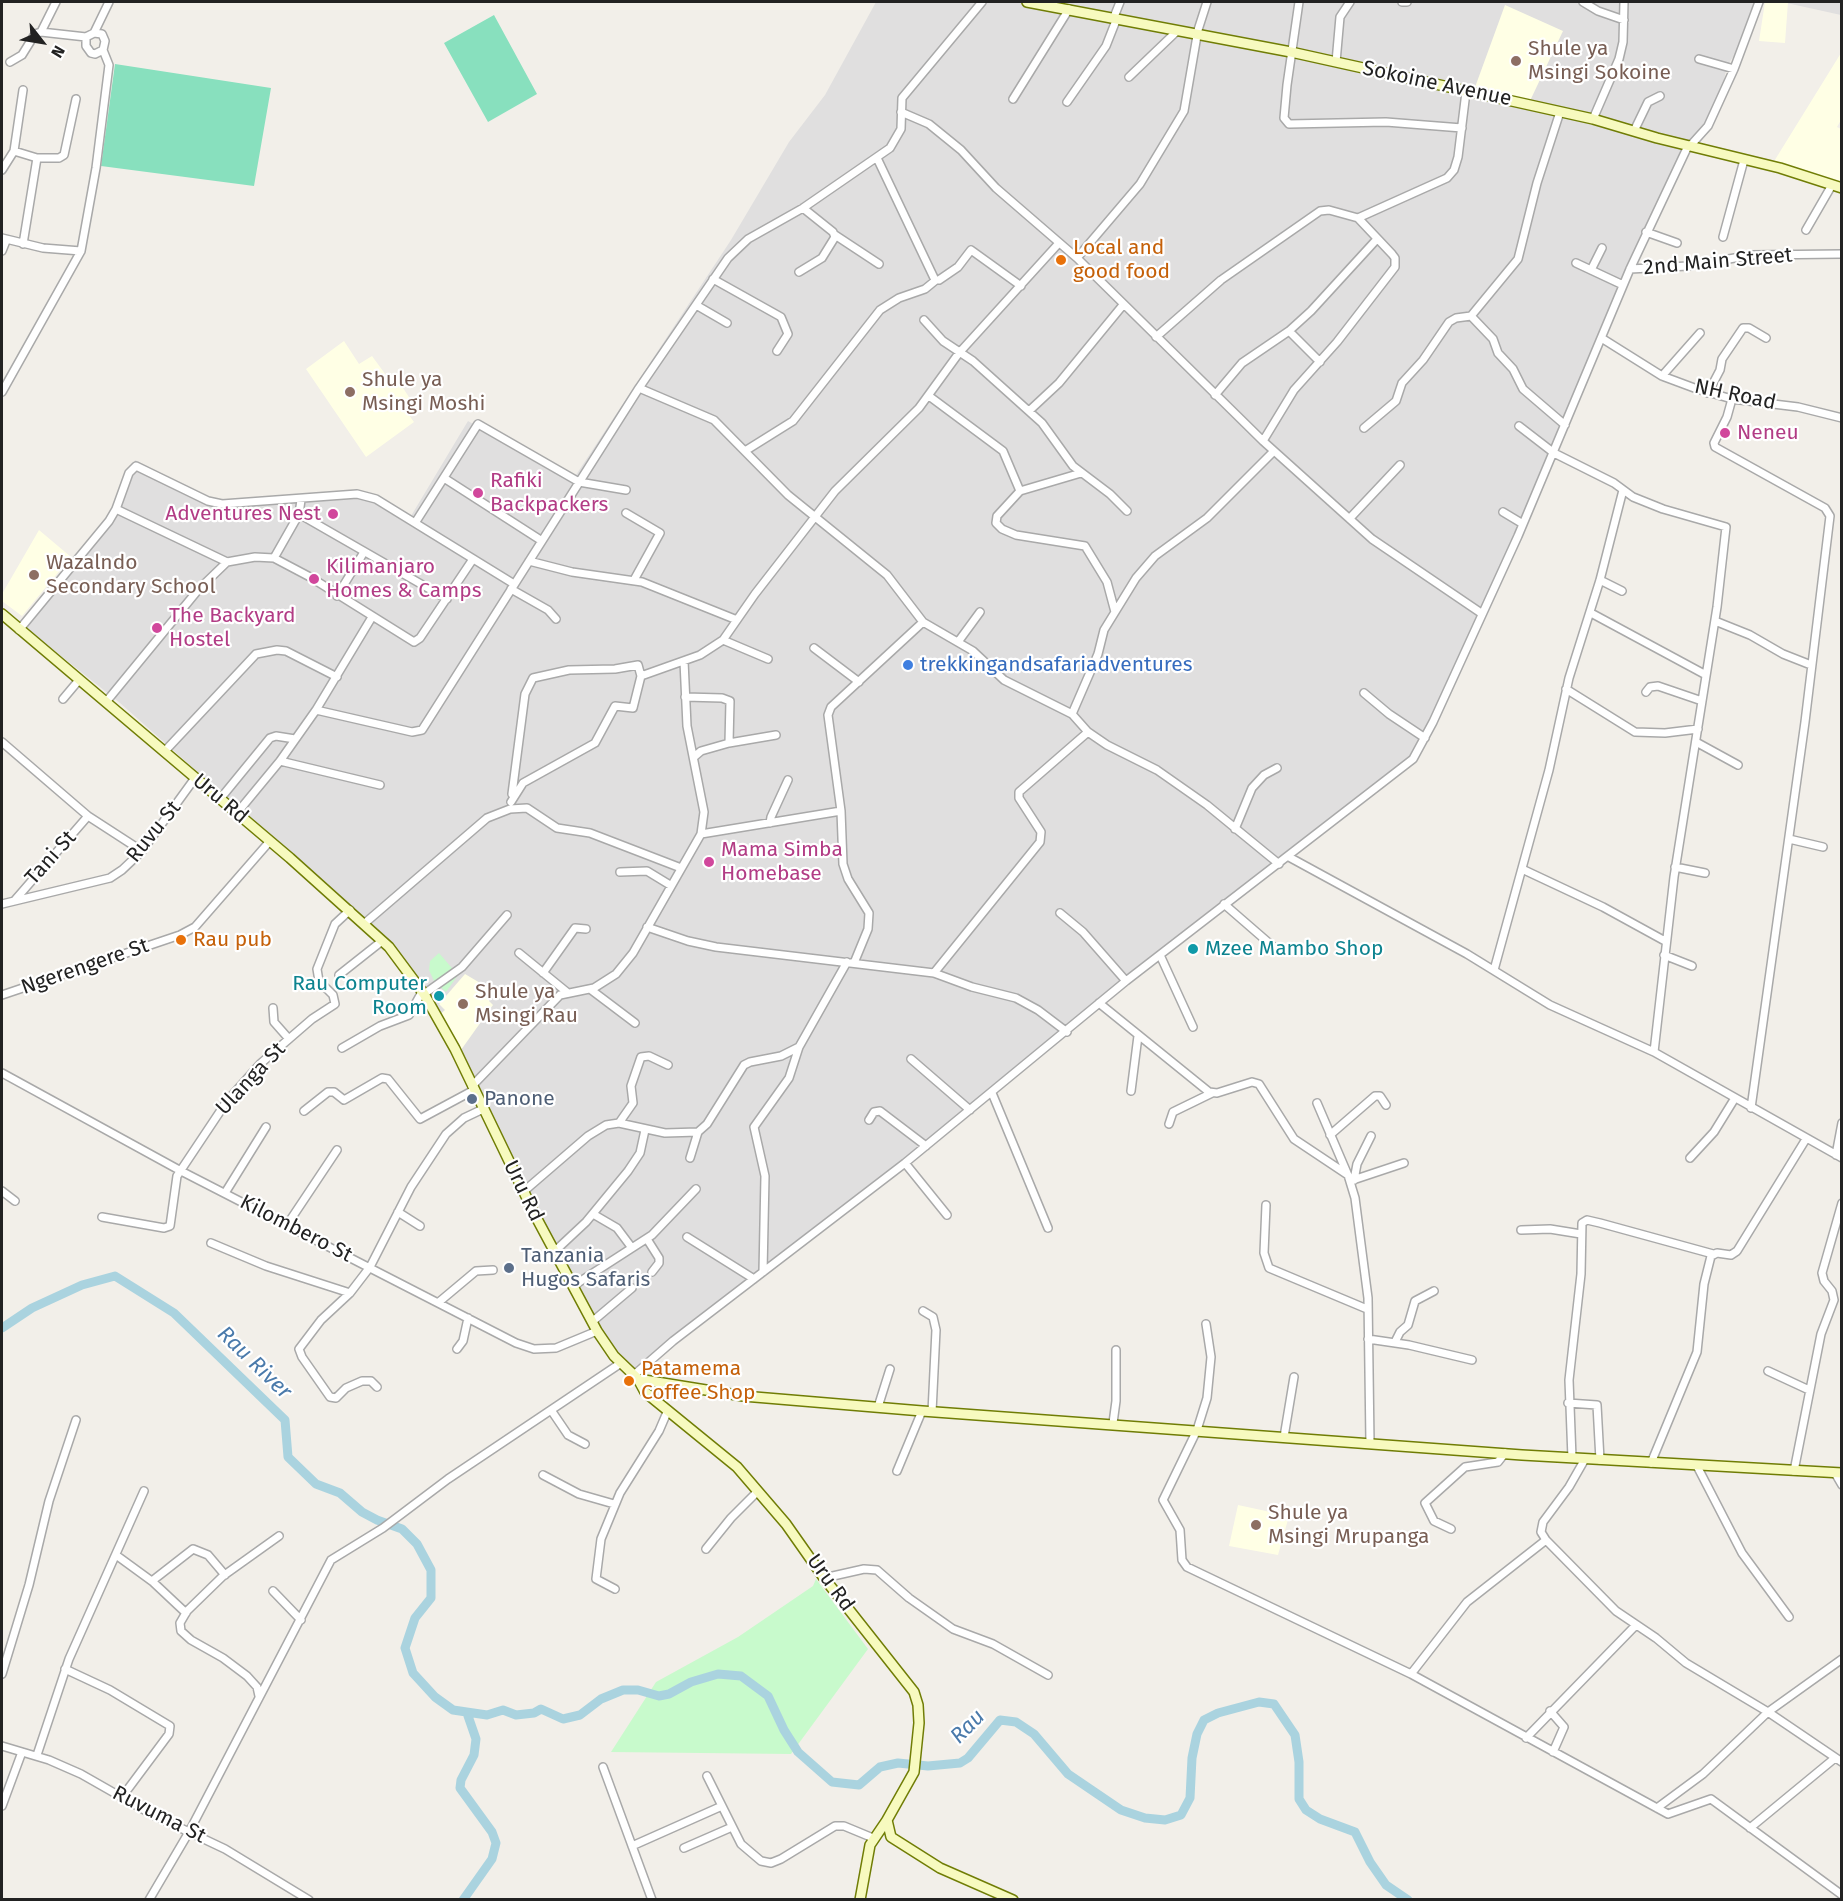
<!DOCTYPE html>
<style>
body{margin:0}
#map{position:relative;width:1843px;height:1901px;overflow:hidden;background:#f2efe9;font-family:"Fira Sans",sans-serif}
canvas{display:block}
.frame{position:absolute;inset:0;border:3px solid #222;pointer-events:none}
.north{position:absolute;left:12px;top:12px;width:60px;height:60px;-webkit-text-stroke:4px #fff;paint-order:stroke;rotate:121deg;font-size:16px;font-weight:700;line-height:24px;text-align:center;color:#222}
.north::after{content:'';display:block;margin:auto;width:21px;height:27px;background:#222;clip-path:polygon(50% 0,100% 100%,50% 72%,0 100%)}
</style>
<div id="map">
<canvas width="1843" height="1901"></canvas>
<div class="frame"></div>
<div class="north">N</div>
</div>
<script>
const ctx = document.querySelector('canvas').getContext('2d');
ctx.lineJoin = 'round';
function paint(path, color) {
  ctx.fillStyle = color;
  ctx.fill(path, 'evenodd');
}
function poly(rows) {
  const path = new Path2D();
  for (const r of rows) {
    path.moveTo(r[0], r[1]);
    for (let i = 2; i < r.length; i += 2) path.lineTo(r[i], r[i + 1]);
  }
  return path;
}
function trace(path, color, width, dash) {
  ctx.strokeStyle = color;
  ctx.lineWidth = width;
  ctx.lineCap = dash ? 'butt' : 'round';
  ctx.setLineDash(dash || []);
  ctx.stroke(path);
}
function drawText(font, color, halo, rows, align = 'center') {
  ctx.font = font + ' "Fira Sans",sans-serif';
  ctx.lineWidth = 4.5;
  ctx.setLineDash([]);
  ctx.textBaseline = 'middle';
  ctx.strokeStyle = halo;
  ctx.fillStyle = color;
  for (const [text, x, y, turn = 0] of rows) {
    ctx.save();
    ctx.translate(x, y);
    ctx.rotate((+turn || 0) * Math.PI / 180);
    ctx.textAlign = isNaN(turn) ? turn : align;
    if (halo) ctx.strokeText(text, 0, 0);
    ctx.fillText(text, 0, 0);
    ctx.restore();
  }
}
paint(poly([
 [876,2,1755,2,1749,33,1727,66,1721,94,1703,130,1680,160,1580,397,1414,755,1306,847,1196,930,952,1126,874,1184,635,1376,598,1331,542,1223,469,1069,398,950,120,703,26,628,79,556,115,519,135,460,214,501,374,497,411,516,468,421,572,481,731,240,789,142,825,95],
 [1782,2,1841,2,1841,15]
]), '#e0dfdf');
paint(poly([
 [1765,2,1788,2,1785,43,1759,41],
 [1505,5,1563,31,1529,103,1474,90],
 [1841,53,1841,120,1837,127,1841,129,1841,183,1773,163],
 [344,341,359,364,372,356,391,382,396,377,414,405,406,411,414,422,366,457,306,369],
 [39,530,71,557,22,616,2,601,2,594],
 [465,974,492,990,489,1001,493,1005,461,1050,439,1015,445,1010,439,1004],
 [1238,1505,1289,1516,1278,1555,1229,1546]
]), '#ffffe5');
paint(poly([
 [439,953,458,975,446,992,434,981,429,970,430,961],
 [816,1579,868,1649,791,1754,611,1752,656,1682,738,1637,813,1586]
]), '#c8facc');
paint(poly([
 [494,15,537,94,488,122,444,43],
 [115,64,271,88,254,186,101,166]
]), '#88e0be');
trace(poly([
 [2,1328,32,1308,82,1285,115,1276,174,1313,285,1420,288,1457,316,1484,340,1493,362,1512,377,1520,402,1529,417,1544,431,1570,431,1598,415,1618,405,1648,413,1673,435,1697,453,1710,487,1715,503,1710,516,1715,534,1713,541,1709,563,1719,580,1715,601,1699,623,1690,638,1690,659,1696,669,1694,691,1682,718,1674,741,1676,768,1696,784,1730,798,1752,832,1782,859,1785,880,1767,898,1763,928,1766,960,1763,968,1758,1000,1720,1016,1722,1034,1734,1068,1774,1121,1810,1145,1818,1165,1820,1181,1815,1190,1798,1192,1758,1197,1734,1204,1720,1218,1713,1259,1702,1274,1704,1295,1735,1299,1762,1299,1799,1306,1810,1320,1819,1355,1832,1370,1862,1386,1885,1408,1900],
 [463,1900,492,1859,496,1843,492,1832,460,1788,461,1780,474,1755,476,1739,467,1713]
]), '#aad3df', 9);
const street = poly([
 [1299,2,1287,85,1284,118,1289,124,1386,122,1462,128],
 [1402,2,1407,2],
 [1583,2,1598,11,1624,20],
 [1114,17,1120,2],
 [41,32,56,2],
 [94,33,109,2],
 [1699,59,1734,69],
 [10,62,22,55,35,34,41,32,86,37],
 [1336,62,1340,17,1350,2],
 [1129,77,1176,32],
 [1013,99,1069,9],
 [1067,102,1106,46,1117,18],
 [901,112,929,124,961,150,996,188,1077,258,1263,441,1372,539,1481,613],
 [1593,119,1619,59,1623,42,1624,2],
 [1634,131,1648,102,1660,96],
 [1690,146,1708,126,1734,69,1759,2],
 [14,151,23,90],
 [877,158,935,280,939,280,958,267,971,250,1021,286],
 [2,170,14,151,37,158],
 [1806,230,1832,185],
 [1646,232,1677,243],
 [835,235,879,264],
 [1723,237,1744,160],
 [2,238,43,248,81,251],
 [23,244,37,158,59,158,64,155,76,99],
 [2,251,6,241],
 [1077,258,1140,184,1184,111,1198,30,1207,2],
 [1576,263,1623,285],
 [1630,269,1688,266,1752,255,1842,254],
 [1591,270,1602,248],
 [799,272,822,258,835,237,833,232,803,208],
 [713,279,781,317,788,334,777,351],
 [696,305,727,323],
 [1471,316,1493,339,1498,353,1513,369,1523,389,1565,425],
 [924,320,943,341,973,361,1042,423,1073,466,1110,494,1127,511],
 [1289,331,1320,362],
 [1156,337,1221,280,1320,211,1329,210,1358,218,1447,178,1454,170,1458,157,1466,92],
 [1603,339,1662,376,1697,389,1732,399,1798,407,1842,418],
 [1662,376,1700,333],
 [639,388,714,420,788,495,887,575,923,622,973,651,1004,680,1072,714,1088,732,1107,745,1157,770,1207,805,1279,864],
 [2,392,81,251,96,168,109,65,103,50,105,41,102,34,94,33,86,37,86,46,91,53,95,54,103,50],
 [1708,393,1720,370,1722,359,1743,328,1749,328,1766,338],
 [1215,395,1242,363,1289,331,1311,311,1377,239],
 [929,396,1003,451,1020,491],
 [1732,399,1727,417,1714,443,1715,447,1825,508,1830,516,1805,722,1751,1108],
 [1029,411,1059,383,1123,305],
 [1519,426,1554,453,1614,483,1633,497,1663,509,1726,527,1717,607,1674,877,1654,1052],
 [1364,428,1396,401,1402,383,1423,360,1449,322,1456,318,1471,316,1518,259,1537,183,1560,112],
 [1263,441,1294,390,1337,342,1395,267,1395,258,1392,254,1358,218],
 [745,451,793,421,880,310,899,298,925,289,936,280],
 [1081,473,1020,491,997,516,996,523,1002,529,1016,535,1085,546,1107,582,1115,612],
 [444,478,542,541],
 [116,509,227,562],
 [1503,512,1523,524],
 [626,513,660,533,634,580],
 [299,514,447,599],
 [1351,517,1400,465],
 [415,523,478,424,579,482,626,490],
 [274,558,299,514,301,500],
 [529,561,572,572,642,582,737,620],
 [1600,580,1622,591],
 [511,589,548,610,556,619],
 [337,596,364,552],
 [1591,613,1706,675],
 [1715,621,1750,635,1783,654,1811,665],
 [19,630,109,521,116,509,129,473,136,466,208,501,222,504,357,494,376,499,514,584],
 [723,640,768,659],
 [958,642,980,612],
 [814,648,859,682],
 [1566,689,1635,732,1665,733,1698,729],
 [1646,692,1650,687,1658,686,1702,701],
 [1364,693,1389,714,1425,738],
 [685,697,722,698,730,701,729,743],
 [63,699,79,680],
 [106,702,198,590,227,562,255,557,274,558,310,577,414,642,420,638,473,559],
 [316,710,412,732,422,730,639,388,728,258,748,239,803,208,890,148,901,129,902,98,982,2],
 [1072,714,1098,654,1104,630,1136,578,1155,556,1207,518,1274,451],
 [2,742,88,816,142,851],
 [1696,742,1738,765],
 [164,752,256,654,277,650,286,651,337,677],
 [694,757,701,751,729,743,776,735],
 [280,761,380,785],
 [512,794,525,694,533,678,569,670,615,669,638,665,641,676],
 [220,799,270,738,276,736,295,739],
 [511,802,523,783,595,743,615,706,633,708,641,676,700,655,723,640,755,594,835,491,919,408,959,353,1059,243],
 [237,813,280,761,316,710,372,617],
 [770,823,771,817,788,780],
 [1235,829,1252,788,1264,775,1277,768],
 [701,834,841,811],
 [1789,839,1823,847],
 [1289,857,1467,954,1550,1005,1654,1052,1842,1158],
 [1675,867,1705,873],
 [1522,869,1603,907,1665,941],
 [620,872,647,871,670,885],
 [15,900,88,816],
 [2,904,110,878,122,870,142,851,195,778],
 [1224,904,1277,950],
 [1060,913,1083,932,1126,981],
 [365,923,487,818,510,809,527,808,557,828,590,833,681,868],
 [647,927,688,941,716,947,934,973,972,987,1016,998,1038,1010,1067,1032],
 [519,953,568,993],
 [1160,955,1193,1027],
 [1664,955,1692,966],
 [854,963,868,929,869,913,848,879,843,864,841,811,828,715,831,707,923,622],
 [1494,970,1549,770,1569,678,1600,580,1623,490],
 [543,973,575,928,586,929],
 [934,973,1040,842,1041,832,1019,798,1019,792,1088,732],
 [339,975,382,941],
 [590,989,635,1023],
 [424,994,462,967,507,915],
 [2,995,180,935,195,927,270,841],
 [1099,1003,1209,1092,1217,1093,1252,1082,1259,1084,1294,1139,1348,1175,1355,1198,1368,1298,1370,1443],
 [273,1008,274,1022,289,1039],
 [342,1048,380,1026,409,1015,422,992],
 [911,1059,970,1110],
 [2,1073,181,1171,516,1343,534,1349,556,1348,597,1331],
 [472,1086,560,995,594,988,616,974,633,953,701,834,704,812,687,726,684,661],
 [1131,1091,1138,1036],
 [992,1093,1048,1228],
 [1317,1103,1347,1173],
 [304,1111,328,1092,334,1092,344,1100,382,1078,388,1079,420,1119,474,1090],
 [869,1120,874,1112,880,1111,926,1146],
 [619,1123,633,1103,631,1086,641,1057,649,1056,668,1065],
 [1169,1124,1173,1112,1212,1093],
 [1330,1135,1375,1096,1380,1096,1386,1105],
 [1836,1155,1842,1123],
 [690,1158,698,1132],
 [1690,1158,1714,1132,1735,1098],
 [905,1163,947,1215],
 [1354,1180,1357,1164,1371,1136],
 [1350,1181,1404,1163],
 [2,1191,15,1201],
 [523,1192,588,1136,606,1125,619,1123,665,1133,698,1132,707,1124,744,1065,750,1062,781,1056,799,1047,847,962],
 [225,1193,266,1127],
 [1266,1205,1264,1253,1269,1268,1367,1309],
 [398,1212,420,1226],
 [593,1214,617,1228,632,1248],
 [102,1217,164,1228,170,1226,177,1176,227,1101,260,1064,312,1019,335,1004,333,995,319,981,317,969,335,924,350,910],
 [287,1225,337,1150],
 [1521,1230,1550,1229,1581,1234],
 [687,1237,754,1279],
 [647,1239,659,1258,659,1263,652,1272],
 [211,1243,266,1266,350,1293],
 [555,1251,586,1222,628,1171,640,1153,645,1130],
 [763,1272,765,1176,754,1127,789,1078,799,1047],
 [573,1286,652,1235,696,1189],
 [439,1302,476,1271,493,1270],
 [923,1311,933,1317,936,1330,932,1412],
 [593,1321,632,1288],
 [1206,1324,1211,1357,1207,1398,1197,1430,1163,1500,1180,1530,1182,1560,1187,1567,1411,1674,1668,1814,1711,1799,1842,1895],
 [1368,1339,1409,1345,1472,1360],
 [1395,1342,1400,1332,1408,1325,1415,1301,1434,1291],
 [457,1349,463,1341,468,1318],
 [1768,1371,1809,1390],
 [634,1375,673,1341,905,1163,1126,981,1413,759,1433,722,1518,536,1630,269,1688,146],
 [377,1387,371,1381,362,1381,346,1388,336,1398,330,1397,302,1357,299,1349,321,1320,350,1293,370,1267,411,1187,446,1134,464,1118,483,1109],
 [1568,1403,1597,1405,1600,1460],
 [878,1407,890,1369],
 [551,1410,568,1435,585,1444],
 [1113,1423,1116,1401,1116,1350],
 [1284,1437,1294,1377],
 [1572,1458,1569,1380,1581,1274,1582,1223,1587,1220,1600,1223,1713,1254],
 [1585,1459,1569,1487,1543,1522,1541,1532,1546,1540,1616,1611,1656,1638,1686,1663,1768,1712,1842,1762],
 [1651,1463,1697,1352,1704,1284,1711,1256,1717,1253,1731,1255,1737,1251,1806,1139],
 [1697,1466,1742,1553,1789,1617],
 [897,1471,922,1411],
 [1794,1471,1821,1334,1834,1300,1832,1291,1824,1281,1822,1273,1842,1203],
 [1835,1473,1842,1485],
 [543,1475,579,1494,614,1504],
 [1451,1529,1434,1521,1425,1503,1465,1467,1498,1462,1505,1453],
 [706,1549,731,1518,758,1491],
 [116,1555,153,1582,186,1613],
 [824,1578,864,1569,877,1570,909,1598,953,1629,993,1644,1048,1675],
 [152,1581,193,1549,208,1555,225,1575],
 [615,1589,596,1579,601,1539,620,1493,659,1431,668,1410],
 [273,1591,301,1620],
 [65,1669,110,1690,170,1726,169,1734,122,1797],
 [2,1674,29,1585,49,1501,76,1420],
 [1411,1674,1467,1602,1546,1540],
 [259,1696,257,1687,247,1676,223,1658,191,1640,181,1631,180,1623,187,1611,223,1576,279,1536],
 [1550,1711,1564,1727,1553,1752],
 [1526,1738,1636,1625],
 [2,1746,49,1760,81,1774,153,1815,225,1849,309,1900],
 [37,1755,69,1659,144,1491],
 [603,1767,652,1900],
 [707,1776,741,1844,761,1861,771,1863,781,1859,835,1826,844,1826,873,1838],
 [2,1806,22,1752],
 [1657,1808,1703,1774,1768,1712,1842,1659],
 [1750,1828,1835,1758],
 [632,1846,722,1806],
 [684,1848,732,1827],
 [149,1900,189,1832,331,1560,383,1528,448,1479,621,1363]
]);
const secondary = poly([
 [1027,2,1291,52,1593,119,1657,138,1780,168,1842,188],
 [2,614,290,858,389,947,424,994,455,1049,536,1217,597,1331,614,1356,638,1379,645,1392,737,1467,786,1524,824,1578,914,1692,918,1705,919,1723,914,1772,887,1820,891,1837,940,1868,1013,1900],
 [638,1379,743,1396,922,1411,1522,1455,1842,1473],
 [860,1900,870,1845,887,1820]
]);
trace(street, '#a9a9a9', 10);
trace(secondary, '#707d05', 12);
trace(street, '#fff', 7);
trace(secondary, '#f7fabf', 9);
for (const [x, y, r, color] of [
 [1516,61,6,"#8d6e63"],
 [1061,260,6,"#e8710a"],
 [350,392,6,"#8d6e63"],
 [1725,433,6,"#d1479c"],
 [478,493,6,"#d1479c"],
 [333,514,6,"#d1479c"],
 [34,575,6,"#8d6e63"],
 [314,579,6,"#d1479c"],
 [157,628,6,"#d1479c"],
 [908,665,6,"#3f7fe0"],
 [709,862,6,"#d1479c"],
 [181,940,6,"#e8710a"],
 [1193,949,6,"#0f9aa8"],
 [439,996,6,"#0f9aa8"],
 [463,1004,6,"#8d6e63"],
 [472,1099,6,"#5c6f8a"],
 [509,1268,6,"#5c6f8a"],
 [629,1381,6,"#e8710a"],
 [1256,1525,6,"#8d6e63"]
]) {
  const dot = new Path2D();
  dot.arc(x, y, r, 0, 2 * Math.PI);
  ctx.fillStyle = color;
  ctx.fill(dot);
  trace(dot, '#fff', 2);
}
drawText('21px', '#785e54', '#fff', [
 ["Shule ya",1528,49],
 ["Msingi Sokoine",1528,73],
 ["Shule ya",362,380],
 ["Msingi Moshi",362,404],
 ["Wazalndo",46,563],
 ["Secondary School",46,587],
 ["Shule ya",475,992],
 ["Msingi Rau",475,1016],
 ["Shule ya",1268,1513],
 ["Msingi Mrupanga",1268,1537]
], 'left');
drawText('21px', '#222', '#fff', [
 ["Sokoine Avenue",1437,84,12],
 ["2nd Main Street",1718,262,-5],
 ["NH Road",1735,395,12],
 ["Uru Rd",220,799,40],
 ["Ruvu St",154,832,-51],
 ["Tani St",51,858,-48],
 ["Ngerengere St",85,967,-19],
 ["Ulanga St",251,1079,-47],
 ["Uru Rd",523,1191,64],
 ["Kilombero St",296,1229,27],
 ["Uru Rd",830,1583,54],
 ["Ruvuma St",159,1815,27]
]);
drawText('21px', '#c56008', '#fff', [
 ["Local and",1073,248],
 ["good food",1073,272],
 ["Rau pub",193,940],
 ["Patamema",641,1369],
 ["Coffee Shop",641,1393]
], 'left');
drawText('21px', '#b23c85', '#fff', [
 ["Neneu",1737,433],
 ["Rafiki",490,481],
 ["Backpackers",490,505],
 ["Adventures Nest",321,514,"right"],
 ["Kilimanjaro",326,567],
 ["Homes & Camps",326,591],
 ["The Backyard",169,616],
 ["Hostel",169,640],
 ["Mama Simba",721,850],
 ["Homebase",721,874]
], 'left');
drawText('21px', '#366cbe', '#fff', [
 ["trekkingandsafariadventures",920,665]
], 'left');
drawText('21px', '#0d838f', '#fff', [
 ["Mzee Mambo Shop",1205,949],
 ["Rau Computer",427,984,"right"],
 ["Room",427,1008,"right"]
], 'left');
drawText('21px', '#4e5e75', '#fff', [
 ["Panone",484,1099],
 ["Tanzania",521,1256],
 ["Hugos Safaris",521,1280]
], 'left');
drawText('italic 22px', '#4a7aab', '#fff', [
 ["Rau River",254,1363,44],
 ["Rau",968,1727,-45]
]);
</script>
